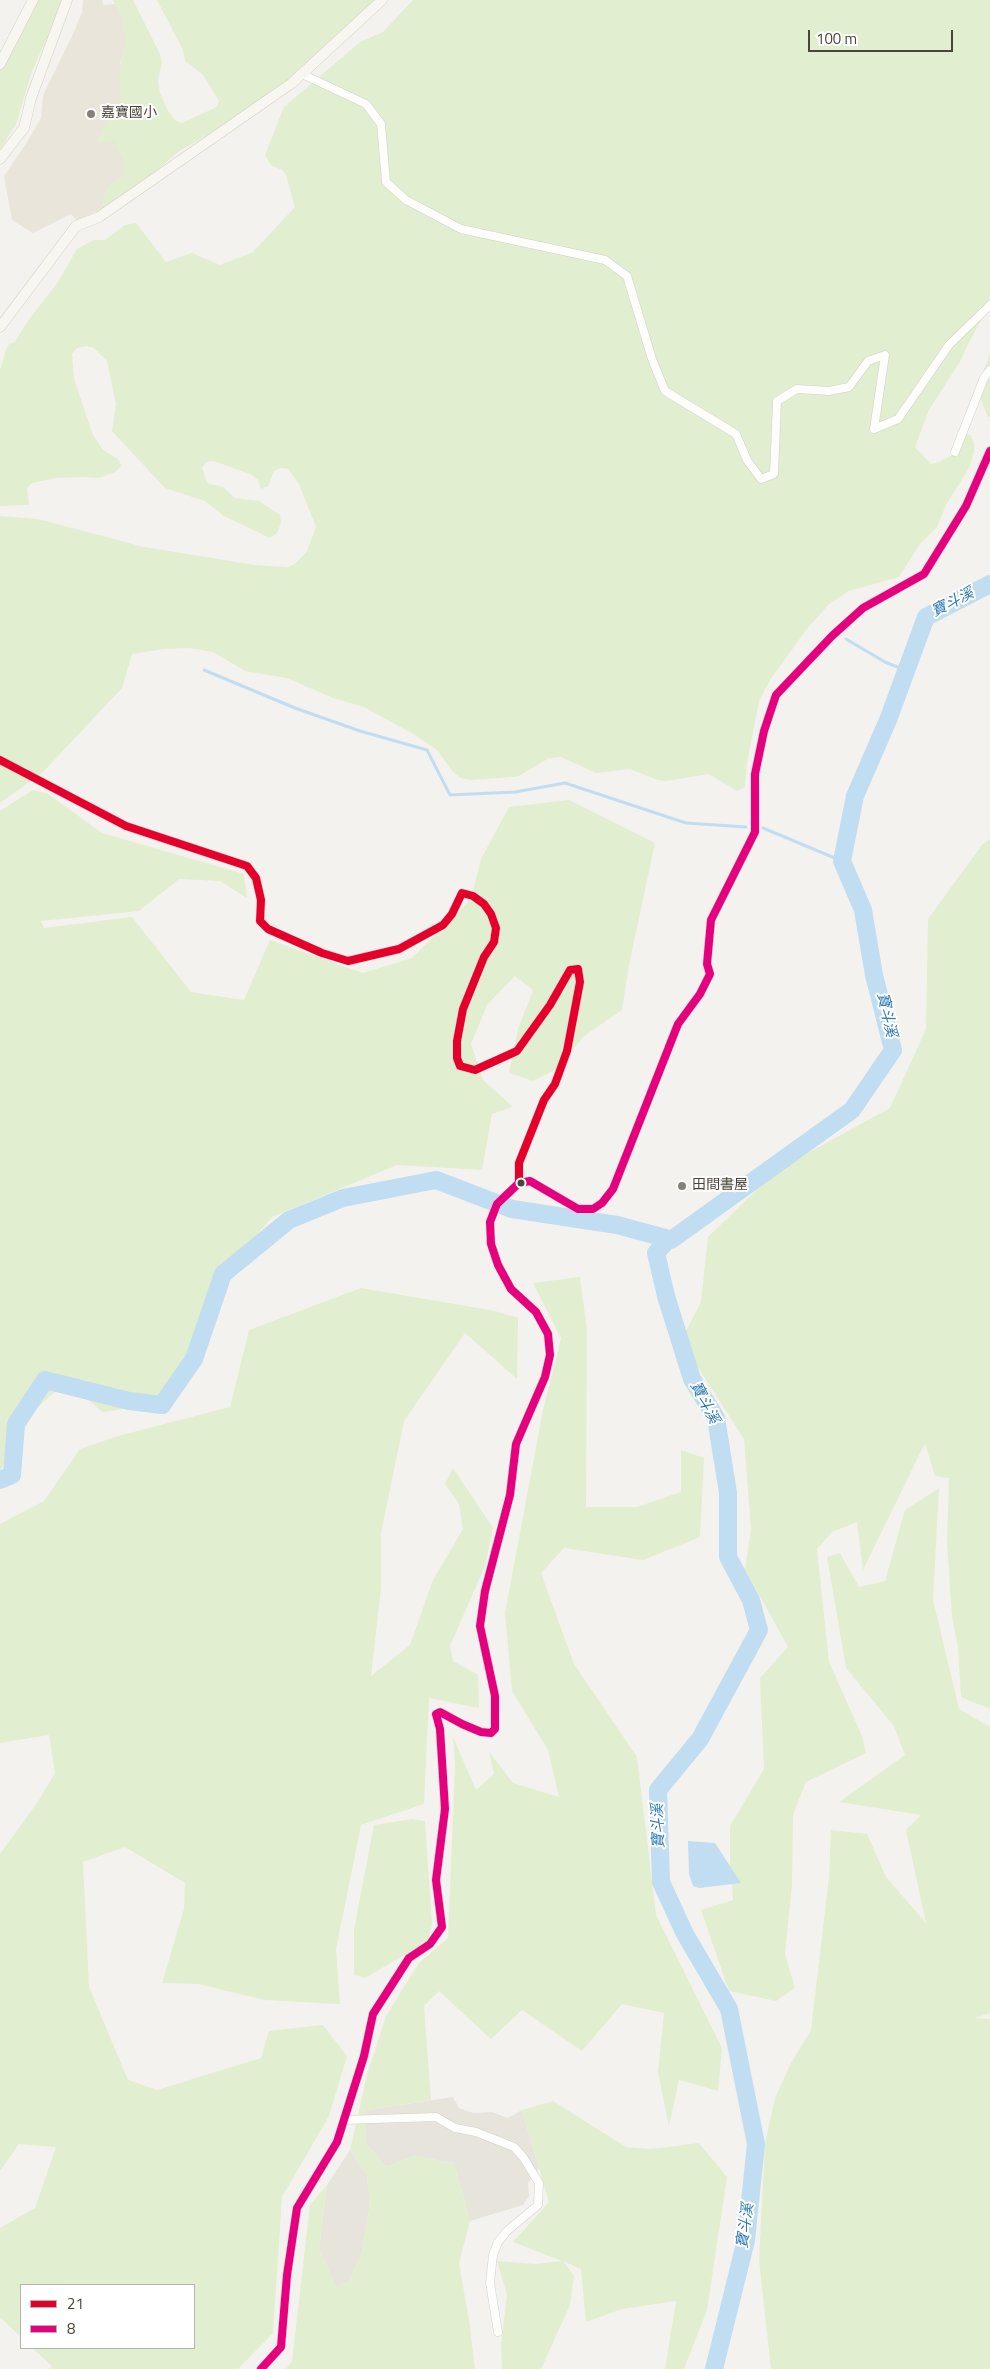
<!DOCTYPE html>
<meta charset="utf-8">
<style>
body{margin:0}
#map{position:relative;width:990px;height:2369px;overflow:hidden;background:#f4f2ee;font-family:"Titillium Web",sans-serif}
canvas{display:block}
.legend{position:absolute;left:20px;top:2284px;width:175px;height:65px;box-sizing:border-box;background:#fff;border:1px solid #b7b4b0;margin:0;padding:6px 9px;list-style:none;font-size:15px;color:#4b4439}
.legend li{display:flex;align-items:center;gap:10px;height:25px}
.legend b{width:25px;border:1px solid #b7b4b0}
.scale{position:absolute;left:808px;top:30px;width:145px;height:22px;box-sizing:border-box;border:2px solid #4b4439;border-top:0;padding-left:6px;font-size:15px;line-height:18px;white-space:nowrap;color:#4b4439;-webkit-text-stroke:4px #fff;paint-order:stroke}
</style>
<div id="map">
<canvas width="990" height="2369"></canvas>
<ul class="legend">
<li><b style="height:6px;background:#e4002b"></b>21</li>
<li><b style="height:6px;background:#e5007d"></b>8</li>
</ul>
<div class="scale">100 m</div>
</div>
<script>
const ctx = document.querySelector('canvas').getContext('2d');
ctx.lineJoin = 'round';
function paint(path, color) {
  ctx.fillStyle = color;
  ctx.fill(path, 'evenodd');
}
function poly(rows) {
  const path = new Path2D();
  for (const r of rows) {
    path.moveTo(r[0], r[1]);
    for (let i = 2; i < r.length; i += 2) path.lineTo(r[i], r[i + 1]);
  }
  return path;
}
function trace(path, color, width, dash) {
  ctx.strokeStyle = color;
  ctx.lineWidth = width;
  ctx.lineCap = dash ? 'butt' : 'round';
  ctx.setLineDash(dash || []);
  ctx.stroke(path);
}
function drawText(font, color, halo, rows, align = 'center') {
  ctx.font = font + ' "Titillium Web","Noto Sans TC",sans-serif';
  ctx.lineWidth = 4;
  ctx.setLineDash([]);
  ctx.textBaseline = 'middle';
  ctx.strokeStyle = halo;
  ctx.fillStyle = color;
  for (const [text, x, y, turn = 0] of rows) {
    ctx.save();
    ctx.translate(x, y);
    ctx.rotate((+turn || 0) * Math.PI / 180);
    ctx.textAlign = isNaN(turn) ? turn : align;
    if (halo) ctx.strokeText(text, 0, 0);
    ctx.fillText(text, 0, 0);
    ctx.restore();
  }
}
paint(poly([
 [453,2097,459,2108,473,2113,492,2112,508,2118,522,2110,539,2168,528,2183,529,2196,523,2205,470,2221,454,2163,414,2156,386,2167,365,2142,367,2110],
 [350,2150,367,2175,370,2204,362,2252,350,2280,336,2287,319,2249,327,2185]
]), '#e7e4dc');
paint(poly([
 [83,0,102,0,103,5,123,3,130,31,120,64,141,111,136,167,110,204,77,221,71,214,33,233,12,220,4,176,27,142,41,118,43,95,73,34,82,12]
]), '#eae5da');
paint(poly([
 [33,0,65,0,32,71,16,124,0,150,0,58],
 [113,0,133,0,160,54,162,62,158,80,160,93,168,111,175,120,182,123,217,107,219,101,203,75,185,61,183,50,157,0,383,0,309,65,231,121,178,152,123,200,91,216,103,205,102,200,109,185,123,175,125,169,123,158,114,142,96,142,108,116,118,107,120,101,118,78,126,37,122,25,123,20],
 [413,0,990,0,990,304,968,344,961,360,929,410,915,447,931,464,939,462,954,454,964,432,971,436,974,443,974,452,969,468,946,505,937,527,920,544,899,577,849,591,829,604,806,630,770,680,759,701,747,763,745,787,737,791,709,774,666,781,658,780,630,769,596,773,561,757,549,758,519,776,512,777,470,780,461,778,453,772,437,750,415,735,364,707,333,698,287,678,245,671,213,652,189,648,164,649,132,654,122,688,43,772,0,803,0,516,38,519,144,547,255,565,288,567,295,564,307,551,316,527,299,484,288,469,281,468,274,471,268,486,261,489,258,480,252,475,214,461,206,462,202,468,207,483,223,487,235,498,259,501,280,515,281,523,277,533,270,538,224,516,205,501,165,488,112,431,116,404,107,361,94,348,86,346,77,348,72,354,74,379,93,435,103,450,118,459,122,466,115,472,99,478,82,477,56,478,32,483,27,488,29,505,0,506,0,370,6,350,9,344,15,342,27,322,58,282,77,249,94,240,105,240,125,225,136,223,166,262,192,253,220,265,253,252,295,207,286,175,282,170,271,165,265,155,284,107,360,42,383,32],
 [990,354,990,417,988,418,979,394,981,377],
 [33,790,48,794,102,833,244,874,247,898,220,881,179,879,139,911,41,921,44,928,132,917,191,992,244,1000,270,940,363,973,412,958,471,899,481,859,509,807,569,800,655,843,629,965,622,1010,584,1036,557,1069,533,1081,509,1073,518,1029,533,990,515,976,487,1005,471,1044,483,1080,513,1107,492,1114,482,1170,397,1165,272,1217,226,1271,200,1337,167,1403,102,1412,68,1381,35,1409,0,1471,0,811],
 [990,839,990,1709,961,1697,958,1647,952,1616,947,1544,949,1478,935,1476,925,1443,863,1570,857,1522,832,1532,817,1549,829,1662,862,1736,866,1753,806,1782,793,1815,792,1884,785,1954,795,1988,776,2001,729,1991,701,1910,733,1900,732,1884,741,1883,730,1866,730,1826,764,1769,760,1678,788,1647,745,1569,751,1529,744,1439,681,1341,701,1302,708,1237,777,1170,890,1108,926,1029,928,919,982,845],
 [580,1277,587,1331,586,1507,637,1507,681,1492,681,1450,704,1458,700,1537,643,1560,564,1548,541,1573,574,1664,637,1757,656,1915,722,2048,718,2091,679,2080,669,2126,658,2072,664,2013,622,2004,582,2051,522,2010,491,2039,439,1991,424,2006,431,2100,367,2110,365,2142,386,2167,414,2156,454,2163,470,2221,459,2264,469,2320,475,2369,286,2369,292,2361,310,2205,327,2185,319,2249,336,2287,350,2280,362,2252,370,2204,367,2175,350,2150,367,2075,386,2016,419,1963,448,1938,455,1766,453,1737,476,1790,494,1774,489,1752,513,1783,559,1797,548,1750,512,1691,505,1613,543,1410,561,1338,533,1283],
 [361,1288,495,1311,518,1318,517,1379,465,1333,404,1421,381,1533,381,1588,371,1676,410,1645,433,1580,463,1529,459,1504,445,1484,453,1468,493,1528,485,1566,450,1646,453,1661,478,1675,479,1708,429,1698,424,1804,361,1825,336,1949,340,2004,265,2000,198,1984,162,1983,184,1909,185,1883,125,1847,83,1862,89,1987,128,2080,157,2090,261,2058,269,2031,323,2025,347,2056,329,2116,282,2197,273,2333,238,2369,49,2369,52,2366,32,2348,194,2348,194,2285,21,2285,21,2337,0,2317,0,2228,35,2208,56,2147,19,2144,0,2171,0,1854,39,1800,55,1773,49,1735,0,1743,0,1524,44,1501,80,1449,118,1436,230,1407,249,1330],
 [939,1488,933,1600,959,1709,990,1727,990,2013,975,2018,990,2019,990,2369,771,2369,759,2260,765,2143,775,2098,790,2065,811,2030,829,1877,831,1830,867,1834,886,1877,926,1923,906,1830,921,1815,839,1802,905,1755,894,1726,846,1668,827,1557,840,1553,859,1587,885,1581,905,1510],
 [412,1819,425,1821,432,1924,428,1941,365,1978,354,1975,354,1930,374,1825],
 [553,2101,626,2147,651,2149,699,2143,727,2177,707,2310,684,2369,665,2369,676,2301,622,2309,586,2322,581,2269,563,2261,574,2276,570,2305,541,2369,502,2369,501,2346,507,2295,497,2261,536,2264,562,2261,513,2242,549,2202,522,2110]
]), '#e1eecf');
paint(poly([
 [688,1841,715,1843,741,1883,699,1888,693,1886,689,1874]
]), '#c0ddf1');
trace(poly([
 [846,639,885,662,907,671],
 [204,670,295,708,360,731,427,750,450,795,515,792,565,783,686,823,746,827],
 [763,828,842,861]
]), '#c0ddf1', 3);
trace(poly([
 [0,1480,12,1475,16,1424,45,1380,129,1401,162,1405,194,1359,223,1274,289,1220,343,1198,436,1180,512,1209,617,1225,669,1239],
 [714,2369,746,2240,756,2144,729,2009,685,1934,661,1882,658,1790,700,1739,759,1630,751,1600,728,1557,728,1493,716,1418,692,1379,666,1296,656,1253,669,1239,671,1240,852,1110,893,1050,874,975,863,910,842,861,855,796,888,720,926,617,990,584]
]), '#c0ddf1', 18);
const street = poly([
 [302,74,366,104,381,124,386,182,406,200,461,229,605,260,627,276,652,359,665,391,736,434,747,460,761,479,774,474,777,401,797,389,829,391,849,387,868,361,885,355,874,429,898,419,949,345,990,305],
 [955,452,984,378,990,370],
 [0,760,126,826,247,866,256,878,261,900,260,921,268,929,322,953,348,961,399,949,443,925,452,914,462,893,473,896,484,904,491,914,496,928,494,942,484,957,463,1009,457,1041,457,1058,460,1066,475,1070,517,1051,550,1005,570,970,578,969,580,982,567,1051,555,1084,544,1100,519,1163,519,1183],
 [344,2120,436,2117,455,2128,476,2132,514,2147,523,2157,539,2183,538,2205,507,2231,498,2242,493,2255,490,2283,498,2332],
 [261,2369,281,2347,287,2275,297,2208,337,2142,364,2056,373,2014,409,1958,430,1944,442,1927,436,1880,445,1809,440,1729,436,1714,440,1712,462,1724,481,1732,491,1733,495,1729,495,1696,480,1626,485,1591,510,1495,516,1444,545,1377,550,1355,548,1334,536,1312,511,1289,498,1265,491,1244,490,1222,497,1204,519,1183,530,1181,578,1209,593,1209,602,1203,613,1189,678,1024,700,994,710,974,707,964,711,920,755,832,755,774,764,731,776,695,832,636,863,608,924,574,966,506,990,451]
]);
const secondary = poly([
 [0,64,33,0],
 [0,159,24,128,31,98,67,0],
 [0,327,76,226,99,217,292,83,382,0]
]);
trace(street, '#d2d0cb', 9);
trace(secondary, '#d3cfc5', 11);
trace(street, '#fdfdfc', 8);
trace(secondary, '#f7f6f1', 10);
trace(poly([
 [0,760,126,826,247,866,256,878,261,900,260,921,268,929,322,953,348,961,399,949,443,925,452,914,462,893,473,896,484,904,491,914,496,928,494,942,484,957,463,1009,457,1041,457,1058,460,1066,475,1070,517,1051,550,1005,570,970,578,969,580,982,567,1051,555,1084,544,1100,519,1163,519,1183]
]), '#e4002b', 8);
trace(poly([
 [261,2369,281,2347,287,2275,297,2208,337,2142,364,2056,373,2014,409,1958,430,1944,442,1927,436,1880,445,1809,440,1729,436,1714,440,1712,462,1724,481,1732,491,1733,495,1729,495,1696,480,1626,485,1591,510,1495,516,1444,545,1377,550,1355,548,1334,536,1312,511,1289,498,1265,491,1244,490,1222,497,1204,519,1183,530,1181,578,1209,593,1209,602,1203,613,1189,678,1024,700,994,710,974,707,964,711,920,755,832,755,774,764,731,776,695,832,636,863,608,924,574,966,506,990,451]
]), '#e5007d', 8);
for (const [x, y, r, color] of [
 [91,114,5,"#868178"],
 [521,1183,4.5,"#4b4439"],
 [682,1186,5,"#868178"]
]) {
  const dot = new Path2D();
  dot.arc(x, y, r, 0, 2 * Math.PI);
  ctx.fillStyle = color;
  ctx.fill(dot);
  trace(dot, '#fff', 2);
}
drawText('14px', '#4b4439', '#fff', [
 ["嘉寶國小",101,114],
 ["田間書屋",692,1186]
], 'left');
drawText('italic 15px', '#2e7ab2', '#fff', [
 ["寶斗溪",953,603,-27],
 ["寶斗溪",886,1015,78],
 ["寶斗溪",704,1403,63],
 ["寶斗溪",659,1826,-92],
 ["寶斗溪",746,2226,-82]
]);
</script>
